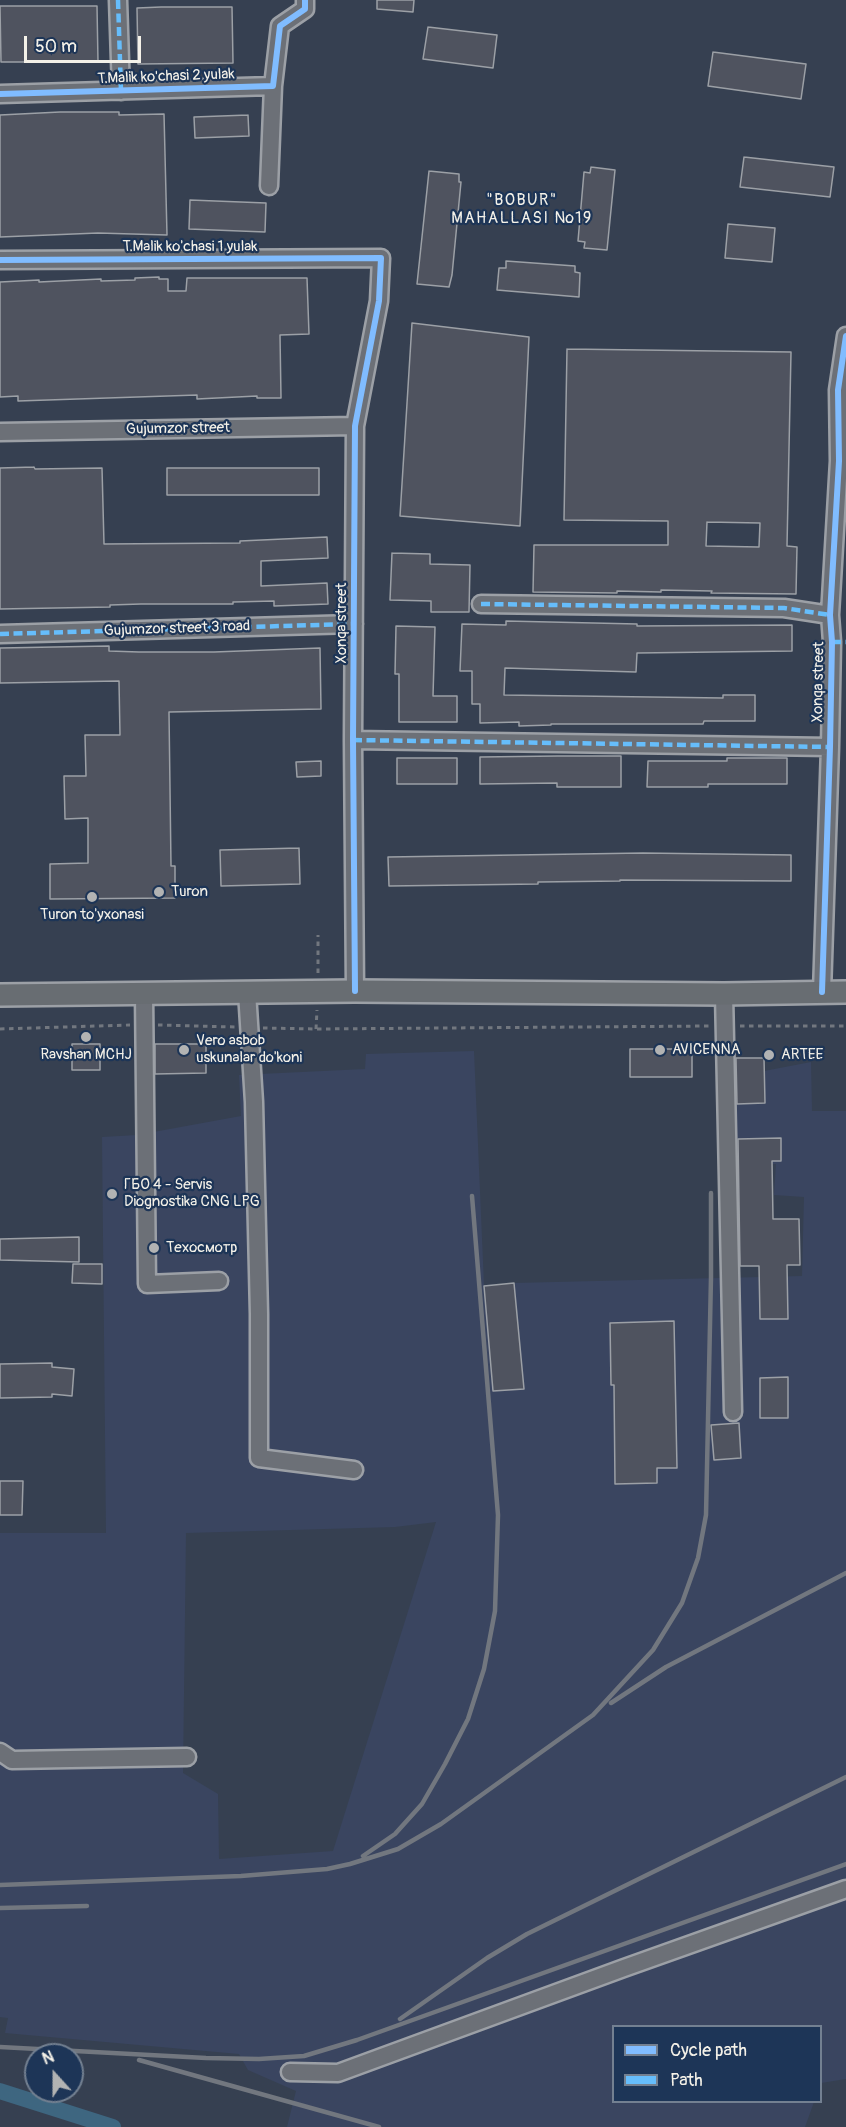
<!DOCTYPE html>
<meta charset="utf-8">
<style>
body{margin:0}
#map{position:relative;width:846px;height:2127px;overflow:hidden;background:#364051;font-family:Pangolin,sans-serif}
canvas{display:block}
.legend{position:absolute;left:612px;top:2025px;width:210px;height:78px;box-sizing:border-box;background:#1d3557;border:2px solid #738091;margin:0;padding:8px 10px;list-style:none;font-size:18px;color:#f4f1e8}
.legend li{display:flex;align-items:center;gap:12px;height:30px}
.legend b{width:30px;border:2px solid #738091}
.north{position:absolute;left:24px;top:2043px;width:60px;height:60px;box-sizing:border-box;background:#1d3557;border:2px solid #738091;border-radius:50%;rotate:339deg;font-size:16px;font-weight:700;line-height:24px;text-align:center;color:#f4f1e8}
.north::after{content:'';display:block;margin:auto;width:21px;height:27px;background:#b2b3b3;clip-path:polygon(50% 0,100% 100%,50% 72%,0 100%)}
.scale{position:absolute;left:24px;top:36px;width:117px;height:27px;box-sizing:border-box;border:3px solid #f4f1e8;border-top:0;padding-left:8px;font-size:18px;line-height:21px;white-space:nowrap;color:#f4f1e8;-webkit-text-stroke:4px #1d3557;paint-order:stroke}
</style>
<div id="map">
<canvas width="846" height="2127"></canvas>
<ul class="legend">
<li><b style="height:8px;background:#80bcff"></b>Cycle path</li>
<li><b style="height:8px;background:#66bdfb"></b>Path</li>
</ul>
<div class="north">N</div>
<div class="scale">50 m</div>
</div>
<script>
const ctx = document.querySelector('canvas').getContext('2d');
ctx.lineJoin = 'round';
function paint(path, color) {
  ctx.fillStyle = color;
  ctx.fill(path, 'evenodd');
}
function poly(rows) {
  const path = new Path2D();
  for (const r of rows) {
    path.moveTo(r[0], r[1]);
    for (let i = 2; i < r.length; i += 2) path.lineTo(r[i], r[i + 1]);
  }
  return path;
}
function trace(path, color, width, dash) {
  ctx.strokeStyle = color;
  ctx.lineWidth = width;
  ctx.lineCap = dash ? 'butt' : 'round';
  ctx.setLineDash(dash || []);
  ctx.stroke(path);
}
function drawText(font, color, halo, rows, align = 'center') {
  ctx.font = font + ' Pangolin,sans-serif';
  ctx.lineWidth = 4.5;
  ctx.setLineDash([]);
  ctx.textBaseline = 'middle';
  ctx.strokeStyle = halo;
  ctx.fillStyle = color;
  for (const [text, x, y, turn = 0] of rows) {
    ctx.save();
    ctx.translate(x, y);
    ctx.rotate((+turn || 0) * Math.PI / 180);
    ctx.textAlign = isNaN(turn) ? turn : align;
    if (halo) ctx.strokeText(text, 0, 0);
    ctx.fillText(text, 0, 0);
    ctx.restore();
  }
}
paint(poly([
 [474,1051,484,1285,514,1283,802,1276,804,1197,774,1195,776,1164,731,1165,732,1104,765,1103,764,1071,811,1062,812,1111,846,1111,846,2079,821,2083,820,2026,614,2026,614,2102,814,2102,805,2127,287,2127,296,2091,248,2070,239,2054,5,2033,8,2018,0,2017,0,1533,106,1533,102,1137,137,1135,241,1116,239,1075,365,1069,366,1054],
 [436,1522,333,1851,219,1859,218,1794,183,1773,186,1533,395,1527]
]), '#3a4560');
trace(poly([
 [0,2091,113,2127]
]), '#3e6680', 16);
const building = poly([
 [377,0,414,0,413,12,377,9,377,0],
 [0,6,97,6,98,62,1,62,0,6],
 [161,7,232,7,233,63,138,64,137,8,161,7],
 [428,27,497,35,493,68,423,59,428,27],
 [713,52,806,64,801,99,708,86,713,52],
 [60,112,119,112,119,115,164,114,167,235,98,233,0,237,0,115,60,112],
 [248,115,249,136,195,138,194,117,248,115],
 [744,157,834,167,830,197,740,187,744,157],
 [591,167,615,170,607,250,584,248,585,242,578,241,584,172,590,173,591,167],
 [429,171,459,174,459,182,461,182,452,275,449,287,417,284,429,171],
 [190,200,266,203,265,232,189,229,190,200],
 [728,224,775,228,772,262,725,258,728,224],
 [506,261,575,266,575,272,580,273,579,297,497,290,499,268,506,268,506,261],
 [159,277,159,279,168,279,168,291,186,291,187,278,307,278,309,334,280,335,281,398,257,398,257,396,197,399,197,395,18,401,18,396,0,397,0,282,39,280,39,282,101,279,101,281,135,280,135,278,159,277],
 [412,323,529,337,520,526,400,516,412,323],
 [567,349,791,352,787,546,797,547,796,594,711,593,712,591,661,590,661,592,617,591,617,593,533,592,534,545,668,545,668,521,564,520,567,349],
 [707,522,760,523,759,547,706,546,707,522],
 [34,467,35,469,102,468,104,544,240,543,240,541,327,537,328,558,261,561,261,586,327,583,328,604,274,606,274,601,233,602,233,604,141,604,110,605,110,607,0,609,0,468,34,467],
 [167,468,319,468,319,495,167,495,167,468],
 [392,553,430,554,430,564,470,565,469,612,431,612,431,601,390,600,392,553],
 [506,621,637,624,637,626,792,625,792,651,637,653,636,672,505,668,504,695,723,698,723,695,755,695,755,721,704,721,703,724,551,724,551,725,519,726,519,722,480,723,480,704,472,704,472,671,460,671,462,624,506,625,506,621],
 [396,626,435,627,433,696,457,696,457,722,399,722,399,674,395,674,396,626],
 [109,646,109,651,139,652,214,652,320,648,321,709,169,712,171,866,175,866,175,898,50,899,50,864,88,863,88,818,65,819,64,776,86,776,85,735,120,735,119,681,0,683,0,648,109,646],
 [558,756,621,756,621,787,557,787,557,783,480,784,480,757,558,756],
 [397,758,457,758,457,784,397,784,397,758],
 [727,758,787,758,787,784,708,784,708,787,647,787,648,761,727,761,727,758],
 [321,761,321,776,297,777,296,762,321,761],
 [299,848,300,884,221,886,220,850,299,848],
 [643,853,791,855,791,881,620,880,620,881,538,882,538,884,389,886,388,857,643,853],
 [72,1044,100,1044,100,1070,72,1070,72,1044],
 [155,1044,206,1044,206,1073,155,1074,155,1044],
 [630,1049,692,1049,692,1077,630,1077,630,1049],
 [736,1058,764,1058,765,1103,737,1104,736,1058],
 [781,1138,781,1161,772,1161,773,1219,799,1219,800,1265,787,1265,788,1319,760,1319,759,1266,740,1266,738,1139,781,1138],
 [79,1237,79,1262,0,1260,0,1239,79,1237],
 [73,1264,102,1264,102,1284,72,1283,73,1264],
 [514,1283,524,1389,493,1391,484,1286,514,1283],
 [674,1321,677,1468,657,1468,657,1483,615,1484,614,1385,611,1385,610,1323,674,1321],
 [52,1363,52,1367,74,1369,72,1396,52,1394,52,1397,0,1398,0,1364,52,1363],
 [788,1377,788,1418,760,1418,760,1378,788,1377],
 [739,1423,741,1458,714,1460,711,1425,739,1423],
 [0,1481,23,1481,22,1515,0,1515,0,1481]
]);
paint(building, '#4f535f');
trace(building, '#9ca0a6', 1.5);
const minor = poly([
 [118,0,121,91],
 [0,94,273,86,280,26,305,9,305,0],
 [269,186,273,86],
 [0,260,381,258,379,301,355,426,353,740,355,991],
 [0,432,355,426],
 [481,604,784,608,830,615],
 [0,634,354,624],
 [353,740,830,747],
 [247,992,254,1102,259,1314,259,1458,354,1470],
 [822,992,830,747,832,642,830,615,839,461,838,390,846,336],
 [144,994,147,1284,219,1281],
 [724,994,733,1412],
 [0,1752,12,1760,187,1757],
 [290,2072,338,2073,624,1968,846,1889]
]);
const major = poly([
 [0,995,355,991,724,994,846,992]
]);
trace(minor, '#9ca0a6', 21);
trace(major, '#9ca0a6', 26);
trace(poly([
 [318,973,318,935],
 [158,1025,235,1027],
 [740,1026,846,1026],
 [263,1028,316,1029,709,1026],
 [0,1029,130,1025],
 [316,1029,317,1010]
]), '#72777f', 3, [4.5, 4.5]);
trace(minor, '#6c7077', 16);
trace(major, '#686d72', 21);
trace(poly([
 [611,1703,666,1667,846,1573],
 [363,1856,395,1834,422,1804,445,1764,468,1719,484,1669,495,1611,498,1515,472,1196],
 [0,1885,241,1876,327,1869,350,1864,398,1849,441,1824,593,1715,653,1650,682,1603,698,1558,706,1515,711,1277,711,1193],
 [0,1908,87,1906],
 [400,2019,487,1958,527,1934,846,1777],
 [0,2047,206,2058,259,2059,304,2056,357,2040,846,1864],
 [139,2060,379,2127]
]), '#72777f', 4.5);
trace(poly([
 [118,0,121,91],
 [481,604,784,608,830,615],
 [0,634,354,624],
 [832,642,846,642],
 [353,740,830,747]
]), '#66bdfb', 4.5, [9, 4.5]);
trace(poly([
 [0,94,273,86,280,26,305,9,305,0],
 [0,260,381,258,379,301,355,426,353,740,355,991],
 [822,992,830,747,832,642,830,615,839,461,838,390,846,336]
]), '#80bcff', 6);
for (const [x, y, r, color] of [
 [159,892,6,"#b2b3b3"],
 [92,897,6,"#b2b3b3"],
 [86,1037,6,"#b2b3b3"],
 [184,1050,6,"#b2b3b3"],
 [660,1050,6,"#b2b3b3"],
 [769,1055,6,"#b2b3b3"],
 [112,1194,6,"#b2b3b3"],
 [154,1248,6,"#b2b3b3"]
]) {
  const dot = new Path2D();
  dot.arc(x, y, r, 0, 2 * Math.PI);
  ctx.fillStyle = color;
  ctx.fill(dot);
  trace(dot, '#1d3557', 2);
}
drawText('15px', '#f4f1e8', '#1d3557', [
 ["T.Malik ko'chasi 2 yulak",166,77,-2],
 ["T.Malik ko'chasi 1 yulak",190,247],
 ["Gujumzor street",178,429,-1],
 ["Xonqa street",342,623,-90],
 ["Gujumzor street 3 road",177,629,-2],
 ["Xonqa street",819,682,-89]
]);
drawText('15px', '#f4f1e8', '#1d3557', [
 ["Turon",171,892],
 ["Turon to'yxonasi",92,915,"center"],
 ["Vero asbob",196,1041],
 ["uskunalar do'koni",196,1058],
 ["AVICENNA",672,1050],
 ["Ravshan MCHJ",86,1055,"center"],
 ["ARTEE",781,1055],
 ["ГБО 4 - Servis",124,1185],
 ["Diognostika CNG LPG",124,1202],
 ["Техосмотр",166,1248]
], 'left');
ctx.letterSpacing = '1.5px';
drawText('16px', '#f4f1e8', '#1d3557', [
 ["\"BOBUR\"",522,201],
 ["MAHALLASI №19",522,219]
]);
ctx.letterSpacing = '0px';
</script>
